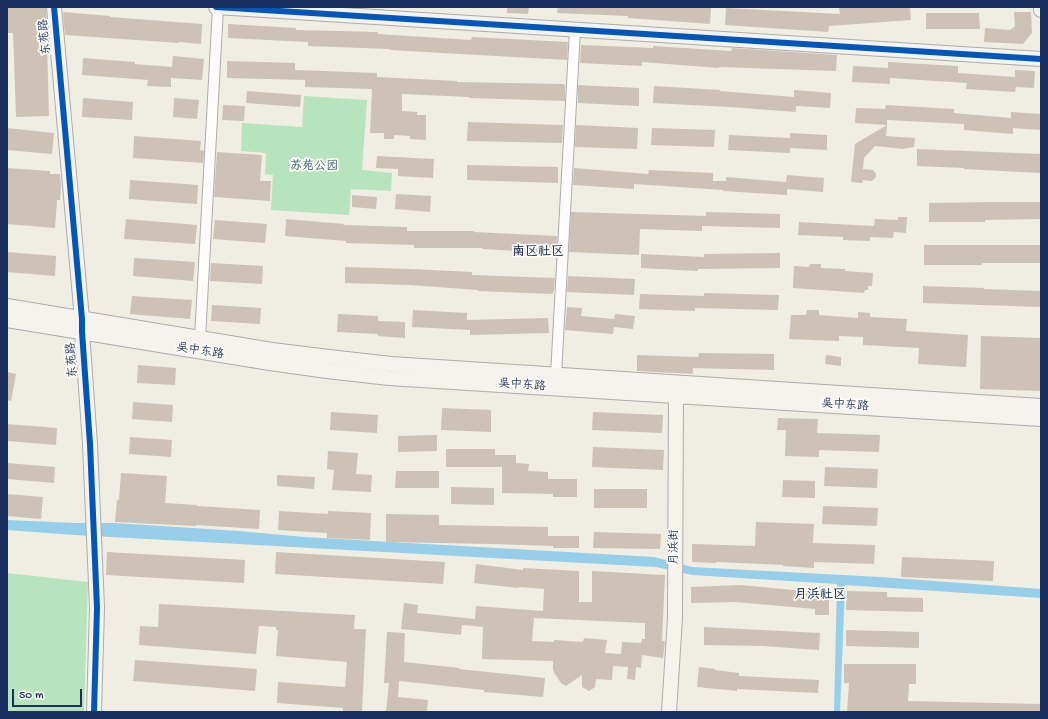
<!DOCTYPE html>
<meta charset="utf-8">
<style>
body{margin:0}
#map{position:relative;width:1048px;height:719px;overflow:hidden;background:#f0ede3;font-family:"Gochi Hand",sans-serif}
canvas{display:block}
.frame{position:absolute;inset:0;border:8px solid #1b2f5e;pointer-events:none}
.scale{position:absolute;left:12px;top:689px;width:70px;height:18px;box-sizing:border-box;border:2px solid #1b2f5e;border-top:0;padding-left:5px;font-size:12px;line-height:14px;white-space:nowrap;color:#1b2f5e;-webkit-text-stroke:3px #fdfcf7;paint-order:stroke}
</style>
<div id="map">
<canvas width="1048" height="719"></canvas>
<div class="frame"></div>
<div class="scale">50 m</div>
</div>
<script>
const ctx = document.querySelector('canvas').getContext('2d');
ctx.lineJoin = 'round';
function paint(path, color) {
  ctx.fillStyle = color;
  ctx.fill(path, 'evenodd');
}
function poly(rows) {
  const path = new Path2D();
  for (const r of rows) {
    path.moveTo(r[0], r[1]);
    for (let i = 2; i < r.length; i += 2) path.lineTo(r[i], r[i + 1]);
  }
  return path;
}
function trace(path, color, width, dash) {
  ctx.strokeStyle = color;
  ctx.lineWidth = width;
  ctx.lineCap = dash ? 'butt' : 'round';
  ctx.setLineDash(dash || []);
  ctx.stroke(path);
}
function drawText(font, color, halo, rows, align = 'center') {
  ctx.font = font + ' "Gochi Hand","LXGW WenKai TC",sans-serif';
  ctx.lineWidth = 3.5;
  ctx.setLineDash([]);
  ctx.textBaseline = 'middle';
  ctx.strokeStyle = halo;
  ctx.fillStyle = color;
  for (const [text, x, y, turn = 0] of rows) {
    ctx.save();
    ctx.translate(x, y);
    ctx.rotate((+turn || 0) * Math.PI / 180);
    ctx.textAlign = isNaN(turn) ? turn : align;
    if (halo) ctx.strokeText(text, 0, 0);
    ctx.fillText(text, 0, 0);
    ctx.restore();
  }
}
paint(poly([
 [304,96,367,100,362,170,392,173,391,191,351,189,349,215,271,210,273,175,265,174,266,153,241,151,242,123,302,127],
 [7,573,88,582,84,712,7,712]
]), '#b7e4bd');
paint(poly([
 [7,520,74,523,114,523,239,531,304,537,654,557,692,567,880,577,1041,589,1041,598,845,585,840,712,834,712,837,584,692,575,656,567,75,535,7,530]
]), '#97cee9');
paint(poly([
 [7,7,46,7,49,116,16,117,13,33,7,33],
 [507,7,529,7,528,14,507,13],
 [558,7,711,7,710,24,628,18,628,16,557,13],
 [850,7,910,7,911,20,829,26,828,32,725,25,726,8,840,14,839,8],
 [63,12,110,16,110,17,202,24,201,44,179,42,179,43,65,35],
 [1014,12,1031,12,1032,33,1023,44,984,42,985,28,1010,30,1015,26],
 [926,13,979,13,980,29,926,29],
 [228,24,296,28,296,30,378,32,378,34,471,40,472,37,568,42,567,60,390,50,390,49,308,46,308,42,228,38],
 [581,45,653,48,653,46,731,51,732,48,837,55,836,71,719,67,719,68,642,62,642,66,580,63],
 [173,56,204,59,202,80,171,78,171,87,147,86,148,80,82,75,83,58,135,62,135,64,172,67],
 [227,61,295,63,295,70,377,73,377,77,457,81,457,82,563,84,565,85,565,101,469,98,469,97,402,94,402,111,417,112,417,115,426,115,426,140,410,139,410,136,394,135,394,139,384,139,384,133,370,133,372,89,305,87,305,80,227,78],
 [888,62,958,66,958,73,1015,77,1015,70,1035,71,1034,88,1016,87,1015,92,966,89,967,83,890,78,890,84,852,82,853,66,888,68],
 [578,85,639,88,639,106,578,103],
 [654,86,720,90,720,91,794,97,794,90,831,93,830,108,796,106,796,112,729,107,653,103],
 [247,91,301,95,300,107,246,103],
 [83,98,133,102,132,120,82,117],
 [174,98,199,100,197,119,173,117],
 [223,105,245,106,244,121,222,120],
 [886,105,954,109,954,113,1011,118,1011,112,1041,114,1040,130,1013,128,1013,134,964,130,964,124,887,120,887,125,855,123,856,108,885,109],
 [468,122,563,125,562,143,467,141],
 [576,125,638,128,637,149,575,147],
 [887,125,886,136,915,138,914,147,903,149,875,146,864,158,863,169,873,170,876,174,876,177,872,181,863,180,862,183,851,182,855,144],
 [7,128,54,133,52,154,7,150],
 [652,128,715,130,714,147,651,145],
 [790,133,827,135,827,150,790,148,790,153,728,150,729,135,790,138],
 [134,136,201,141,200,150,204,151,203,163,133,158],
 [917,149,1041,154,1041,173,964,169,964,168,917,166],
 [217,152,262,155,260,181,271,181,270,201,214,197],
 [377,156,434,159,433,178,398,176,398,169,376,168],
 [467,165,558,167,558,183,467,180],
 [7,168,50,171,50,174,60,174,61,185,60,200,57,200,55,228,7,224],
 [574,168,648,174,649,170,713,173,713,181,726,181,726,177,786,182,787,175,824,178,823,192,787,189,787,195,723,191,723,190,634,184,634,189,573,185],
 [130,180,198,185,197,204,129,199],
 [396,194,431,196,430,212,395,209],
 [352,195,377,197,376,209,352,207],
 [991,202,1041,202,1041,219,985,220,985,222,929,222,929,203],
 [571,212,706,216,706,212,780,214,780,228,702,226,702,231,640,229,639,255,569,252],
 [898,217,907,217,906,233,894,232,893,238,870,237,870,241,843,240,843,237,798,235,799,222,874,226,875,219,898,220],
 [126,219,197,225,195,244,124,239],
 [286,219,344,224,343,225,407,227,407,231,474,231,474,232,557,236,556,252,554,252,554,253,482,249,482,248,414,248,414,245,346,243,346,241,285,236],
 [215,220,267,224,265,243,213,239],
 [924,245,1041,245,1041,263,982,263,982,265,924,265],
 [7,252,56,256,55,276,7,272],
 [780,253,780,268,698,269,698,271,641,268,641,254,704,257,704,254],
 [134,258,195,262,193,281,133,276],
 [211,263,263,266,262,284,210,281],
 [810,264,821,264,821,268,845,269,845,271,873,273,872,286,868,286,868,290,865,290,864,293,793,288,794,266,809,267],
 [345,267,411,269,472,272,472,275,555,278,554,291,553,291,553,294,478,291,478,290,410,285,345,283],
 [568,276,635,279,634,295,567,292],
 [923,286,984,288,984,289,1041,291,1041,307,923,303],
 [704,293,779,295,778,310,695,308,695,311,639,309,640,294,704,296],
 [132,296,192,300,190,319,130,314],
 [212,305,261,308,260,324,211,321],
 [567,307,582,308,581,316,614,319,615,314,635,316,633,329,614,327,613,334,565,330],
 [413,310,467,313,467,320,548,318,549,333,470,335,470,330,412,327],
 [807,310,819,310,819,315,858,318,858,312,870,313,870,317,907,319,906,331,968,335,966,367,918,364,919,348,863,345,863,337,839,336,839,341,789,339,791,315,806,315],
 [338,314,378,316,378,321,405,322,405,338,378,336,378,334,337,332],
 [981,336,1041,338,1041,391,980,389],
 [699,353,774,354,774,370,693,368,693,374,637,371,637,355,698,357],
 [826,355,841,357,841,366,825,364],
 [138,365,176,368,175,385,137,383],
 [7,372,16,374,11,401,7,400],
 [133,402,173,405,172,422,132,419],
 [442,408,491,410,491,432,441,430],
 [331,412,378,415,377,433,330,430],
 [593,412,663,415,662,433,592,430],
 [778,418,818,419,817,433,880,435,879,452,819,450,819,457,785,456,786,430,777,430],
 [7,424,57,428,56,445,7,441],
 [437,435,437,451,398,452,398,436],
 [130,437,172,440,171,457,129,454],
 [593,447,664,450,663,470,592,467],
 [446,449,495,449,495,455,516,455,516,463,529,464,528,471,548,472,548,479,577,479,577,497,553,497,553,494,502,493,502,467,446,467],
 [328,451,358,453,356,474,372,475,371,492,332,490,334,470,327,469],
 [7,463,55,467,54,483,7,479],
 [825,467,878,469,877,488,824,486],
 [396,471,439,471,439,488,395,488],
 [121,473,167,476,165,503,197,505,197,506,260,510,259,529,196,525,196,526,115,522,117,500,119,500],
 [277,475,315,477,314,489,277,486],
 [783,480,815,481,815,498,782,497],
 [451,487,494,488,494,505,451,504],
 [594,489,647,489,647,508,594,508],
 [7,494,43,497,41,519,7,516],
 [823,506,878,508,877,526,822,524],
 [279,511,328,514,328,511,371,513,370,540,327,538,327,533,278,530],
 [386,514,439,515,439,525,548,527,548,536,579,536,579,548,553,548,553,546,492,544,386,542],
 [756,522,814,524,813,543,875,545,874,564,814,562,814,568,783,566,783,565,716,562,716,563,692,562,692,544,755,546],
 [594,532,661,534,660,549,593,548],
 [107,552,245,560,244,583,106,575],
 [276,552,445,562,443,584,275,574],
 [902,557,994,561,993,581,901,577],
 [476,564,523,570,523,568,579,571,579,602,592,602,592,571,665,575,662,641,665,641,663,658,642,655,641,668,636,667,635,680,627,679,628,667,613,666,612,680,596,679,595,687,589,691,582,687,582,675,566,686,561,683,555,674,553,669,553,661,482,659,483,627,462,625,461,635,401,629,404,603,418,605,417,613,475,619,476,606,543,611,544,589,519,587,519,588,474,583],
 [534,618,645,623,645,639,642,639,641,643,622,642,621,654,605,653,607,640,584,638,583,642,554,640,554,642,532,641],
 [740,585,815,592,815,586,829,587,829,615,815,615,815,609,735,602,691,603,691,587],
 [847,591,887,592,887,597,923,598,923,612,846,610],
 [159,604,355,615,354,629,366,629,362,712,343,712,343,708,277,703,278,682,345,687,347,662,276,656,278,630,276,630,276,627,259,626,256,654,139,645,140,626,158,627],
 [704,627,820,633,819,650,763,646,704,645],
 [846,630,919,632,919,648,846,646],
 [387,632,405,633,404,662,460,668,459,669,545,678,543,697,484,692,484,690,399,681,398,697,428,700,427,712,386,712,389,683,384,683],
 [135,660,257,669,255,691,133,681],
 [844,664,916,664,916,684,909,684,908,701,1041,704,1041,712,847,712,849,683,844,683],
 [699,667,715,669,715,670,739,673,739,676,819,680,818,693,737,689,737,691,697,687]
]), '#cec2b7');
const street = poly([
 [200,338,218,7],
 [556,375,575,30]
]);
const secondary = poly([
 [54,7,82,319,82,332,90,444,97,608,94,712],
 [216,7,1041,59],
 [1041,7,1041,10],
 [7,306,272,350,329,357,391,364,1041,406],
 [7,320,270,363,327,371,389,378,1041,419],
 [669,712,675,618,676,387]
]);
trace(street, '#abacac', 12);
trace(secondary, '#abacac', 16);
trace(street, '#fdfcfb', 10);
trace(secondary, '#f6f3ed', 14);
trace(poly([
 [54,7,82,319,82,332,90,444,97,608,94,712],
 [216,7,1041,59]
]), '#0057b8', 6);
drawText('12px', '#1b2f5e', '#fdfcf7', [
 ["东苑路",46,37,-95],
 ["吴中东路",200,352,9],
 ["东苑路",73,360,-94],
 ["吴中东路",522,386,4],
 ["吴中东路",845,406,4],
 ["月浜街",675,547,-90]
]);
drawText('12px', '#365a6e', '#fdfcf7', [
 ["苏苑公园",314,167]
]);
drawText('bold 13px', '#1b2f5e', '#fdfcf7', [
 ["南区社区",538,253],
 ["月浜社区",820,596]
]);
</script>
